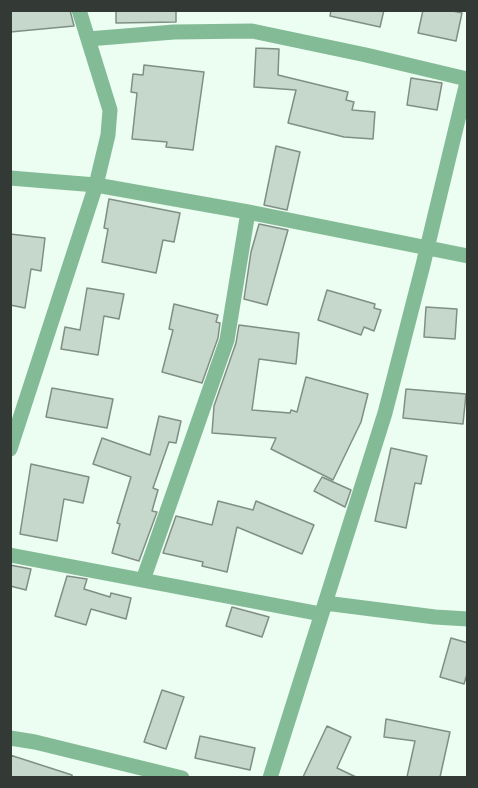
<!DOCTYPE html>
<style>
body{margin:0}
#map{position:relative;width:478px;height:788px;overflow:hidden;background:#ecfdf1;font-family:"Zilla Slab",serif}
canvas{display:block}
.frame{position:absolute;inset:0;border:12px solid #333a35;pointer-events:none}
</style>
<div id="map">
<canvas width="478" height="788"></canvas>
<div class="frame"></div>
</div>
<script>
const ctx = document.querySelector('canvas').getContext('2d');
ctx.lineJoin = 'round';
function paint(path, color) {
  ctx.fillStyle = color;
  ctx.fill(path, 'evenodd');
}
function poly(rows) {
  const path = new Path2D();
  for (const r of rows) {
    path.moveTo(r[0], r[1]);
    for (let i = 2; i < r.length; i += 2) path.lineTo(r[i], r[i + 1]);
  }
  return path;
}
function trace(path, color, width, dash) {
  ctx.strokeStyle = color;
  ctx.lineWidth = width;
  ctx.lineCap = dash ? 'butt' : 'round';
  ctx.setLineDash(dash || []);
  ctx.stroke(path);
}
const building = poly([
 [10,10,70,10,74,26,10,32,10,10],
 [116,10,176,10,176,22,116,23,116,10],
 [331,10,384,10,380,27,330,16,331,10],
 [423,10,448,10,462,13,456,41,418,33,423,10],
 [256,48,279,49,278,75,348,92,346,100,354,102,352,110,375,112,373,139,344,137,288,123,296,90,254,87,256,48],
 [144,65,204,72,193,150,166,147,167,142,132,139,137,93,131,92,133,74,143,75,144,65],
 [411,78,442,83,437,110,407,105,411,78],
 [276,146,300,152,287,210,264,205,276,146],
 [109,199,180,213,174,242,163,240,156,273,102,262,108,229,104,228,109,199],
 [259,224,288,230,267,305,244,299,251,252,259,224],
 [10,234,45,238,41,271,31,269,25,308,10,305,10,234],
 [87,288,124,294,119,319,104,316,98,355,61,349,65,327,80,330,87,288],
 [327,290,375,304,374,308,381,310,374,331,364,327,361,335,318,320,327,290],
 [174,304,218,315,216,322,220,323,218,338,202,383,162,372,173,330,169,329,174,304],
 [426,307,457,309,455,339,424,337,426,307],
 [239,325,299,333,296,364,259,359,252,410,290,413,291,410,297,412,306,377,368,394,361,422,333,480,271,449,276,438,212,433,214,406,236,343,239,325],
 [52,388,113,399,107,428,46,417,52,388],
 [406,389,466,394,463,424,403,418,406,389],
 [159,416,181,421,176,443,169,442,153,488,158,490,152,511,157,512,139,561,112,553,120,524,117,523,131,477,93,464,102,438,150,455,159,416],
 [391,448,427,456,421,484,415,483,406,528,375,521,391,448],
 [31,464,89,477,83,503,64,499,57,541,20,534,31,464],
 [322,477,351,490,345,507,314,491,322,477],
 [218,501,253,510,256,501,314,525,302,554,237,527,227,572,202,566,203,562,163,553,176,516,212,525,218,501],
 [10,565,31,569,26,590,10,586,10,565],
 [67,576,87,579,84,589,110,597,111,593,131,598,126,619,91,609,86,625,55,616,67,576],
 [232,607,269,617,262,637,226,626,232,607],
 [451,638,468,643,468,671,464,684,440,677,451,638],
 [162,690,184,697,166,749,144,742,162,690],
 [386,719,450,732,440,777,407,777,415,741,384,737,386,719],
 [327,726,351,737,337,768,356,777,303,777,327,726],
 [200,736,255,748,250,770,195,758,200,736],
 [10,755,72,775,72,777,10,777,10,755]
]);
paint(building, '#c6d7cb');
trace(building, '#808f84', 1.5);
trace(poly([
 [88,39,174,32,252,31,366,55,467,79],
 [10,178,96,185,248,212,468,256],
 [10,449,96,185,108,135,110,110,79,10],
 [10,555,321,614],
 [143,580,227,340,248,212],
 [325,603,435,617,468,619],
 [10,738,35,742,182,778],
 [270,778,385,413,423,265,468,78]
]), '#84bb97', 15);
</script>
